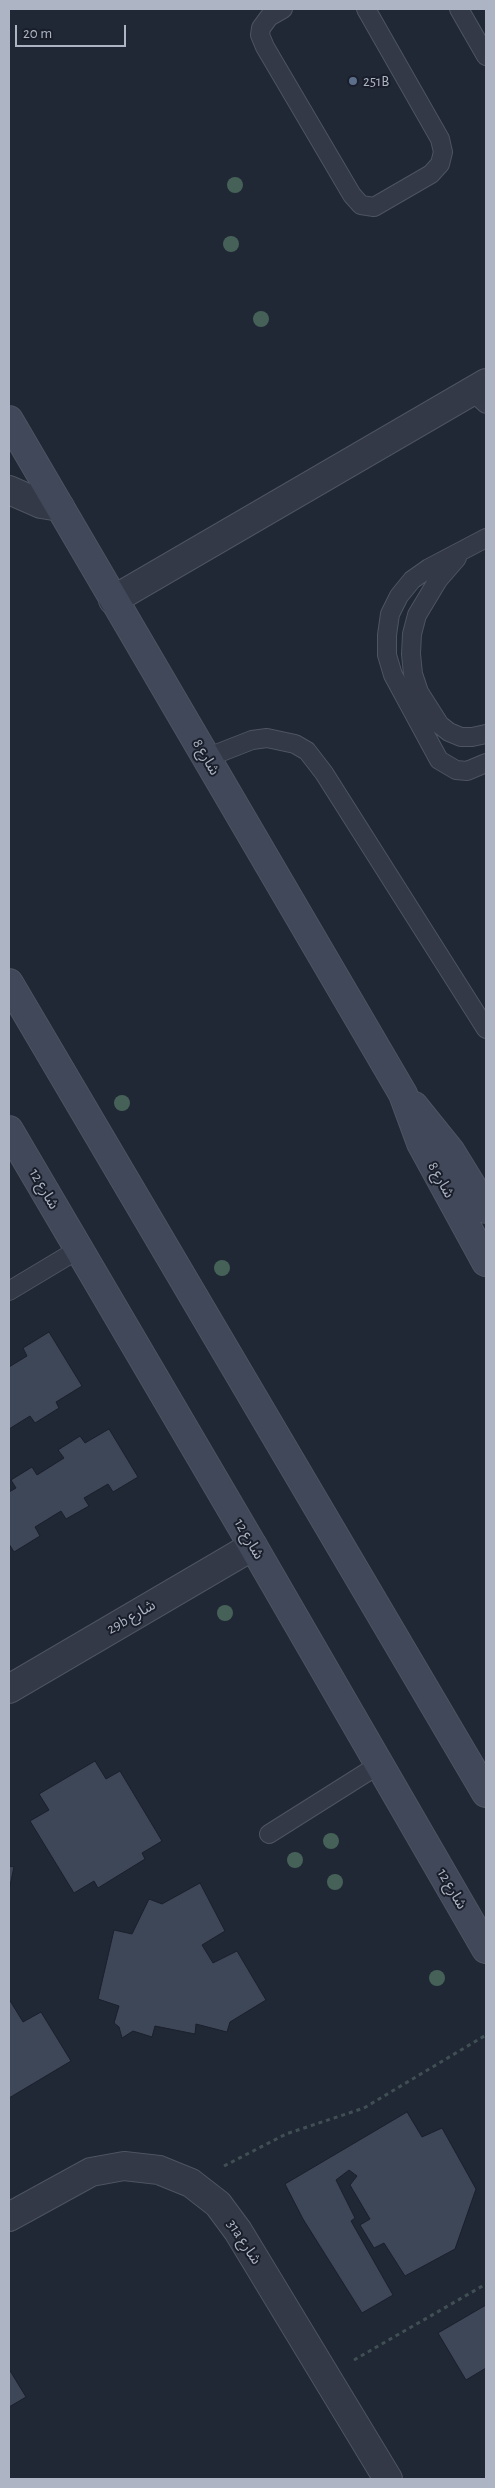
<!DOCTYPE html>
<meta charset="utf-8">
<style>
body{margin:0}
#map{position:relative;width:495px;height:2488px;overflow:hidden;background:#202735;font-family:"Alegreya Sans",sans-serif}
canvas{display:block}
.frame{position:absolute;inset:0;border:10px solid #adb4c3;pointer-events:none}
.scale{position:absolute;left:15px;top:25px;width:111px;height:22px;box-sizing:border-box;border:2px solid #adb4c3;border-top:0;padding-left:6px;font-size:15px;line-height:18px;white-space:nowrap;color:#adb4c3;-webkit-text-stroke:4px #191e2a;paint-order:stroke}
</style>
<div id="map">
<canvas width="495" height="2488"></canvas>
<div class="frame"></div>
<div class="scale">20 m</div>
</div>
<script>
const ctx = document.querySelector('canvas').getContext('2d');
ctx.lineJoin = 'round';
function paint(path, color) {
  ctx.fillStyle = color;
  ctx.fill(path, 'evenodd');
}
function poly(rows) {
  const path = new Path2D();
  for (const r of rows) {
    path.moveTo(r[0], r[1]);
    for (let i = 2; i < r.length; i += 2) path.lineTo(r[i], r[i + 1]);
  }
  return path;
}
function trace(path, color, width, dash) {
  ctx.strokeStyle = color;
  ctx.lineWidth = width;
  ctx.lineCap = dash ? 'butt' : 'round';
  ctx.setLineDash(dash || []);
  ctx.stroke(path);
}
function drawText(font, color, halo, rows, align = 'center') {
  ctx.font = font + ' "Alegreya Sans","Noto Sans Arabic",sans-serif';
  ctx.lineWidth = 4;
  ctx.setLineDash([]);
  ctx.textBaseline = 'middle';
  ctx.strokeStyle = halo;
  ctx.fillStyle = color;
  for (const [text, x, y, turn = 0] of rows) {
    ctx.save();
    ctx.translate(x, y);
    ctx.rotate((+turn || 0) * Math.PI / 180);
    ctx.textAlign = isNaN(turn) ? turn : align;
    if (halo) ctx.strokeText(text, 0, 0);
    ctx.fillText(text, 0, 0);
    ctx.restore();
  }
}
const building = poly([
 [49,1332,82,1386,56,1402,59,1408,35,1423,30,1416,9,1429,9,1367,27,1356,23,1348,49,1332],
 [109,1429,138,1477,113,1492,108,1484,84,1498,89,1506,66,1519,61,1511,35,1527,40,1536,14,1552,9,1544,9,1492,16,1488,11,1480,32,1467,37,1475,64,1458,58,1450,80,1436,85,1443,109,1429],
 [95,1761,106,1779,120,1771,162,1841,142,1853,145,1859,98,1888,94,1881,74,1893,30,1821,49,1810,39,1794,95,1761],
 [9,1866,14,1867,9,1890,9,1866],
 [200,1883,225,1931,202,1945,213,1963,237,1951,266,2000,230,2022,227,2032,196,2024,195,2034,155,2026,152,2037,133,2031,122,2038,119,2027,114,2023,119,2006,98,1999,114,1930,132,1934,149,1899,162,1904,200,1883],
 [9,1999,23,2022,41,2012,71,2061,9,2098,9,1999],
 [407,2112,422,2137,442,2128,476,2189,455,2249,405,2276,384,2243,374,2248,360,2225,370,2219,350,2185,357,2176,349,2170,336,2180,355,2218,351,2221,393,2295,362,2313,303,2219,285,2184,407,2112],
 [486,2305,486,2368,466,2380,438,2333,486,2305],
 [9,2369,26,2397,9,2407,9,2369]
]);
paint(building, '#3e4758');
trace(building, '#1b202c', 1);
const lane = poly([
 [283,9,269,17,261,28,260,35,265,47,352,195,361,205,374,207,431,174,440,164,443,152,440,139,366,9],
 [459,9,486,56],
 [472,391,486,404],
 [486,538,429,568,412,580,399,596,390,614,387,635,387,655,393,675,439,760,456,770,467,771,486,763],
 [457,558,438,580,417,615,412,634,411,654,413,674,419,692,440,725,449,732,461,737,472,737,486,734],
 [206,758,252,740,267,738,295,744,307,751,324,773,486,1029],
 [9,1291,79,1249],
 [269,1834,380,1764]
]);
const street = poly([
 [9,490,41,504,60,507],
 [113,600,486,383],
 [9,1689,253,1546],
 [9,2217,91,2172,124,2166,159,2170,191,2183,218,2204,238,2231,388,2479]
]);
const secondary = poly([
 [9,420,403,1094,421,1143,486,1262],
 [9,983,486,1793],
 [414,1106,451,1152,486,1209],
 [9,1130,253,1546,486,1949]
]);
trace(lane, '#4e5461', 20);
trace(street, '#4e5461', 30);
trace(secondary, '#4e5461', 30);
trace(poly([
 [224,2166,286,2134,364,2108,486,2035],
 [354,2360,486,2284]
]), '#3f4f54', 3, [4, 4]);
trace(lane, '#333946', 18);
trace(street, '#333946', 28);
trace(secondary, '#414859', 28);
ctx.fillStyle = '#466258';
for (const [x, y] of [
 [235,185],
 [231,244],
 [261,319],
 [122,1103],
 [222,1268],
 [225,1613],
 [331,1841],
 [295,1860],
 [335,1882],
 [437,1978]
]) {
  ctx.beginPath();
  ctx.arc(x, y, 8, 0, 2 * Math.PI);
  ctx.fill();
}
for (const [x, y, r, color] of [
 [353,81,5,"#5c6f8a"]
]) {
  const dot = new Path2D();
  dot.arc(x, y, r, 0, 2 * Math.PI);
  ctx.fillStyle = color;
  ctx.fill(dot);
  trace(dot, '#191e2a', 2);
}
drawText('15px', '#adb4c3', '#191e2a', [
 ["251B",363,81]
], 'left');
drawText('15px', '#adb4c3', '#191e2a', [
 ["شارع 8",206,757,60],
 ["شارع 8",441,1180,61],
 ["شارع 12",44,1189,60],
 ["شارع 12",249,1539,60],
 ["29b شارع",131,1617,-30],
 ["شارع 12",452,1889,60],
 ["31a شارع",244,2242,57]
]);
</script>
